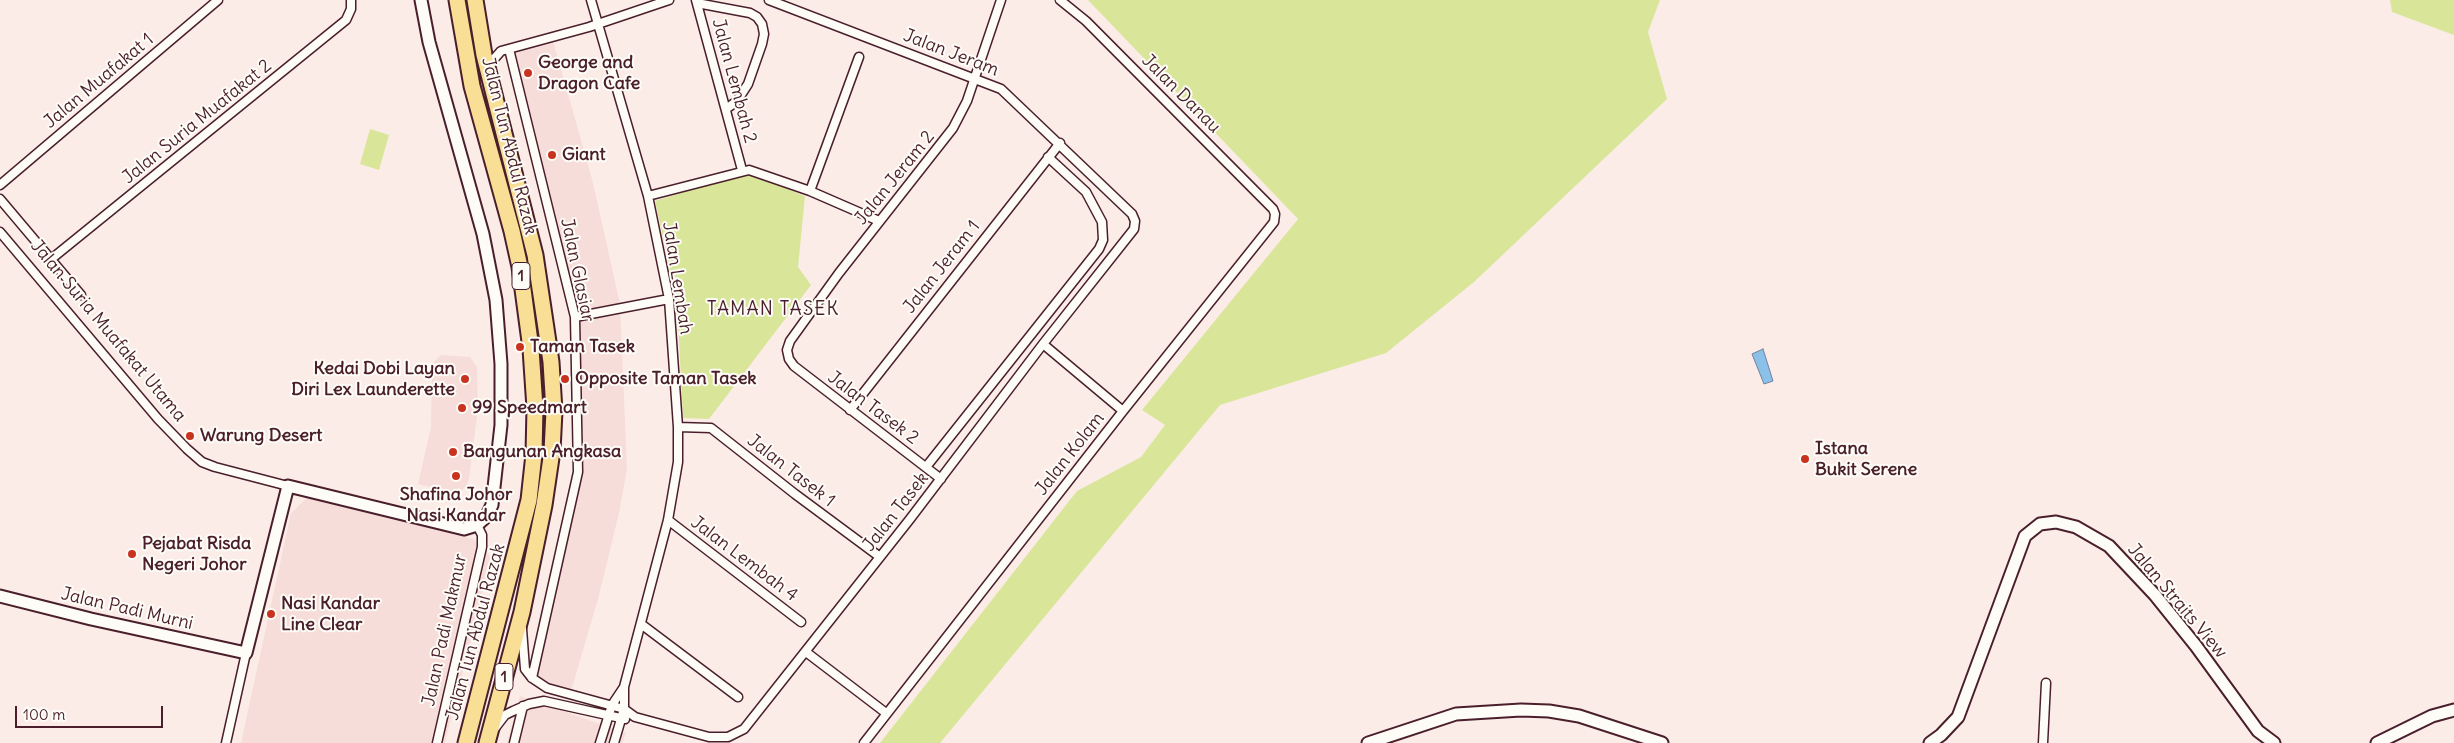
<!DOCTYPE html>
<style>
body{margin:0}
#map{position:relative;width:2454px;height:743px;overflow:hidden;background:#fbece8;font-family:Delius,sans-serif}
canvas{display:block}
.scale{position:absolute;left:15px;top:706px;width:148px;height:22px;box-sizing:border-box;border:2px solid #4a1f2b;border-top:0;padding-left:6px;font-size:15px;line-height:18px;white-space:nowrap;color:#4a1f2b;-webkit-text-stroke:4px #fdfcf7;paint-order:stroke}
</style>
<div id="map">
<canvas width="2454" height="743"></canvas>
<div class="scale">100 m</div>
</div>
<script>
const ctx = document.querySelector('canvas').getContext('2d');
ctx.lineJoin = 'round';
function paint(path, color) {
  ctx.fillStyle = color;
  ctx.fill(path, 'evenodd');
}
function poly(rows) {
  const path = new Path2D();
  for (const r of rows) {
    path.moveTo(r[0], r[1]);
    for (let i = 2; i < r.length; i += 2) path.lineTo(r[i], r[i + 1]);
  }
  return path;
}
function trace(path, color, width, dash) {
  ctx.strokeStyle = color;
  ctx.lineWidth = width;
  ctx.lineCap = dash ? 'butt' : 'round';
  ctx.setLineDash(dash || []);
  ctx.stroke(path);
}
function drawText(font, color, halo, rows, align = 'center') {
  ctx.font = font + ' Delius,sans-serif';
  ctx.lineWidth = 4;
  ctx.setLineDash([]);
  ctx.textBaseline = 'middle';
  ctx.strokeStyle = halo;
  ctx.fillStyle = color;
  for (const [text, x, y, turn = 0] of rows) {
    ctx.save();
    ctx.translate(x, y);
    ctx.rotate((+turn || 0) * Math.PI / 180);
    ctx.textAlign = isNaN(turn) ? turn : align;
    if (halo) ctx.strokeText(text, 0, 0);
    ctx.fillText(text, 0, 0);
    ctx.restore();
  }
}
paint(poly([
 [553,41,592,179,620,304,627,469,619,513,598,599,571,691,541,681,536,677,582,471,578,312,513,51],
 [441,355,470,357,477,367,478,408,469,479,467,485,458,494,418,484,431,427,432,364],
 [308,497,473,539,491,557,445,743,241,743,291,513],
 [520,696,626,733,622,743,507,743]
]), '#f6ddd9');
paint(poly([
 [1088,0,1660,0,1648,32,1667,99,1474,282,1386,353,1220,405,940,743,880,743,1077,491,1141,457,1165,425,1142,410,1298,219],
 [2390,0,2454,0,2454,35,2392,12],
 [370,129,389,135,379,170,360,164],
 [746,173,805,196,798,267,811,285,709,419,683,418,677,301,655,201]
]), '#d9e699');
const water = poly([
 [1763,349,1773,381,1764,384,1752,354,1763,349]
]);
paint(water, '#8bc1e8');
trace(water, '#71809c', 1);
const street = poly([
 [591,0,648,196,669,299,678,427,678,462,668,520,624,687,624,709,614,743],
 [696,0,742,170],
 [697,3,750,13,757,17,762,24,764,34,762,44,748,84,737,101,726,109],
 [509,49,575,317,578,472,532,678],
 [489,69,493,60,501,51,589,27,669,0],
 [0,185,218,0],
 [810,191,859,57],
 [648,196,749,170,810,191,879,221],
 [0,199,81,295],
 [0,232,158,419,187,449,202,462,215,467,288,486],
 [50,260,346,20,351,9,351,0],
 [575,317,669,299],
 [1043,344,1123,411],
 [850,410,1060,143],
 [678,427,711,428,795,494,880,557],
 [926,467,1099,249,1103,240,1102,222,1086,192,1048,157],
 [941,479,794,366,789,359,787,350,790,341,839,273,953,128,967,101,1001,0],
 [668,520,801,622],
 [641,624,738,697],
 [522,629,525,669,532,678,547,688,624,709,635,717,709,737,728,737,744,729,910,519,1043,344,1134,229,1135,221,1132,214,1001,89,769,0],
 [806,652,886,713],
 [495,728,505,715,513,711,529,704,544,701,625,719],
 [226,743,246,653],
 [437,743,482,547,482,535,477,525],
 [514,743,523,706],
 [600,743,612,705,624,687],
 [864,743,1123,411,1274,222,1275,214,1273,209,1086,21,1060,0],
 [2043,743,2046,683]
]);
const secondary = poly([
 [0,596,91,619,246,653,288,486,464,529,477,525,486,517,492,505,501,425,501,364,496,300,483,234,429,42,421,0],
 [1368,743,1456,714,1521,710,1549,711,1579,716,1662,743],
 [1930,743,1941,735,1958,717,2025,536,2040,524,2056,522,2076,527,2109,546,2155,595,2196,646,2258,731,2274,743],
 [2377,743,2432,716,2454,710]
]);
const highway = poly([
 [457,0,472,86,512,231,520,267,531,349,535,408,534,454,529,500,466,743],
 [475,0,484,55,535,255,551,362,554,411,552,451,544,505,522,612,487,743]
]);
trace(street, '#4a1f2b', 11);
trace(secondary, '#4a1f2b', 15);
trace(highway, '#4a1f2b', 19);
trace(street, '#fdfcf7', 8);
trace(secondary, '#fdfcf7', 11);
trace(highway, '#f9df96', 15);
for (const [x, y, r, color] of [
 [528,73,5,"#c8321e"],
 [552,155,5,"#c8321e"],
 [520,347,5,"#c8321e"],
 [465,379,5,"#c8321e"],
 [565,379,5,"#c8321e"],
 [462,408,5,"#c8321e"],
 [190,436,5,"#c8321e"],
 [453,452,5,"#c8321e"],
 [1805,459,5,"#c8321e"],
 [456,476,5,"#c8321e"],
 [132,554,5,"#c8321e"],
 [271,614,5,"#c8321e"]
]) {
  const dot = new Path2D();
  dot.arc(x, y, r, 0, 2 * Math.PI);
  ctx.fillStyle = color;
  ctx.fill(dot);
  trace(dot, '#fdfcf7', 2);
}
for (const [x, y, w] of [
 [521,276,18],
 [504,677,18]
]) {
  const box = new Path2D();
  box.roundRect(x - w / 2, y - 13.5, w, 27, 4);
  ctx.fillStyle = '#fdfcf7';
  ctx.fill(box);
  trace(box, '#4a1f2b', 1);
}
drawText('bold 16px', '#4a1f2b', null, [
 ["1",521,276],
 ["1",504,677]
]);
drawText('18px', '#4a1f2b', '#fdfcf7', [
 ["Jalan Jeram",951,53,21],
 ["Jalan Muafakat 1",99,81,-40],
 ["Jalan Lembah 2",734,81,75],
 ["Jalan Danau",1181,94,45],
 ["Jalan Suria Muafakat 2",197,122,-39],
 ["Jalan Tun Abdul Razak",509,146,76],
 ["Jalan Jeram 2",895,178,-51],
 ["Jalan Jeram 1",942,267,-52],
 ["Jalan Glasiar",577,270,78],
 ["Jalan Lembah",677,278,81],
 ["Jalan Suria Muafakat Utama",108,331,50],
 ["Jalan Tasek 2",873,408,37],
 ["Jalan Kolam",1070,454,-52],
 ["Jalan Tasek 1",791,471,38],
 ["Jalan Tasek",896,512,-52],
 ["Jalan Lembah 4",744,559,37],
 ["Jalan Straits View",2177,601,50],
 ["Jalan Padi Murni",127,609,13],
 ["Jalan Padi Makmur",445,630,-78],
 ["Jalan Tun Abdul Razak",476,632,-75]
]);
drawText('bold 18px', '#4a1f2b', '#fdfcf7', [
 ["George and",538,63],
 ["Dragon Cafe",538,84],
 ["Giant",562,155],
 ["Taman Tasek",530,347],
 ["Kedai Dobi Layan",455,369,"right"],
 ["Diri Lex Launderette",455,390,"right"],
 ["Opposite Taman Tasek",575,379],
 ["99 Speedmart",472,408],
 ["Warung Desert",200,436],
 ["Istana",1815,449],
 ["Bukit Serene",1815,470],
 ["Bangunan Angkasa",463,452],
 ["Shafina Johor",456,495,"center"],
 ["Nasi Kandar",456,516,"center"],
 ["Pejabat Risda",142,544],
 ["Negeri Johor",142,565],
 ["Nasi Kandar",281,604],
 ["Line Clear",281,625]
], 'left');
ctx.letterSpacing = '1px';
drawText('19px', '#4a1f2b', '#fdfcf7', [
 ["TAMAN TASEK",773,310]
]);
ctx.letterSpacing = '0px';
</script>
